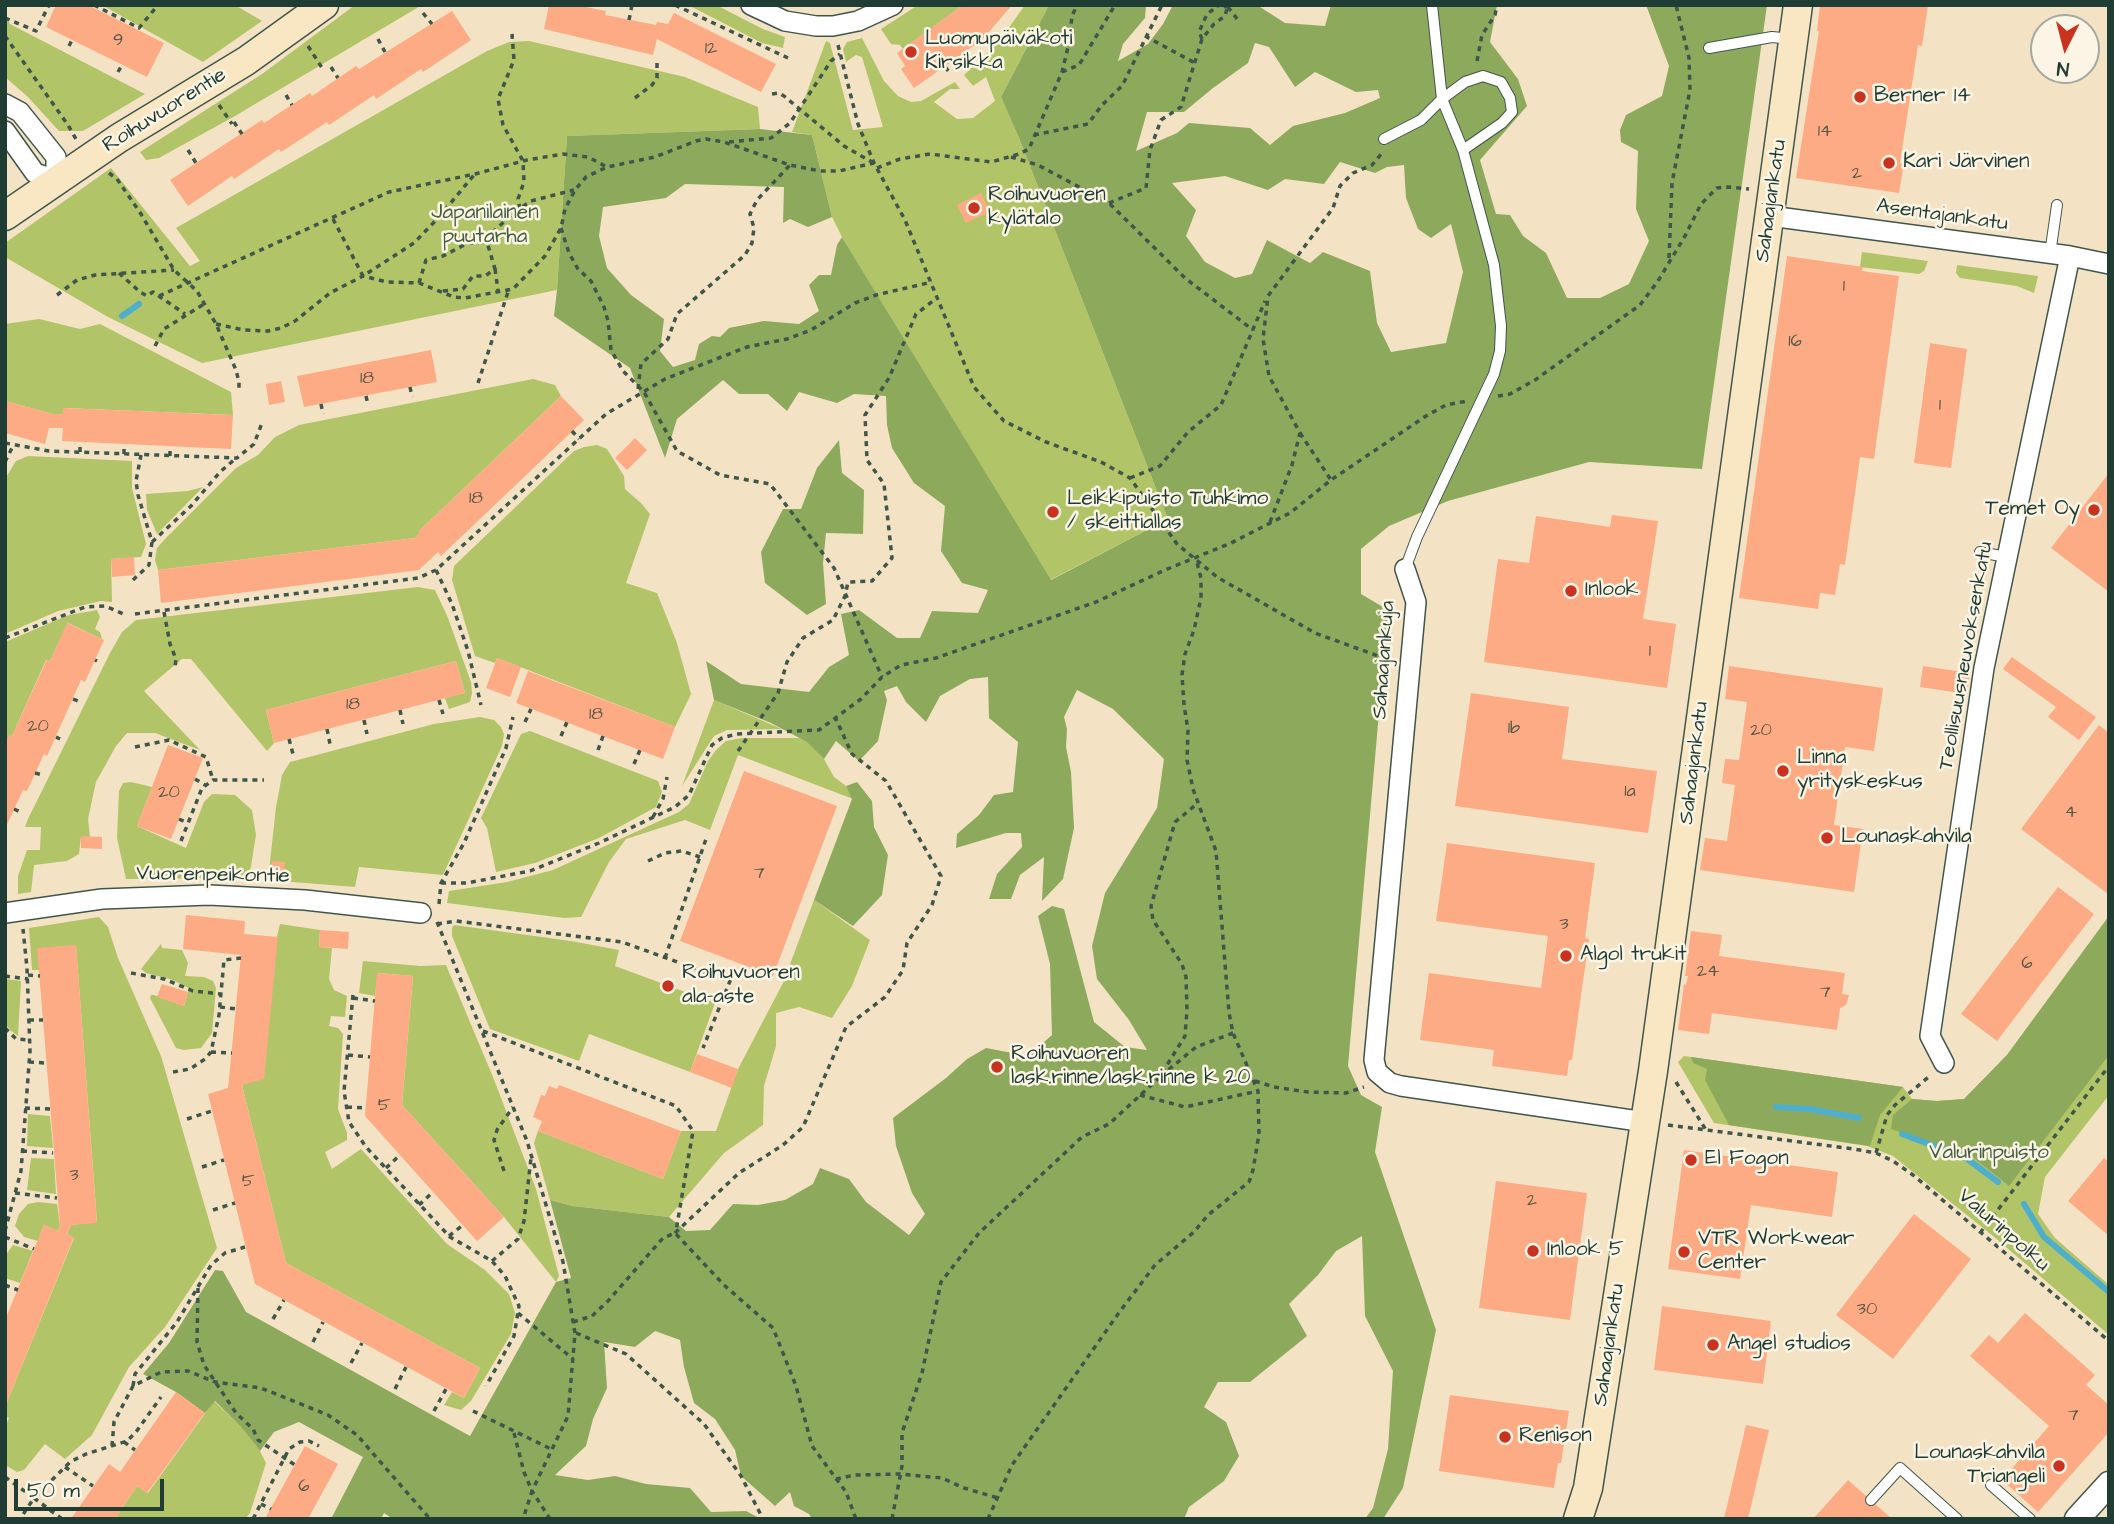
<!DOCTYPE html>
<meta charset="utf-8">
<style>
body{margin:0}
#map{position:relative;width:2114px;height:1524px;overflow:hidden;background:#f4e2c5;font-family:"Architects Daughter",sans-serif}
canvas{display:block}
.frame{position:absolute;inset:0;border:7px solid #1f3d34;pointer-events:none}
.north{position:absolute;left:2030px;top:14px;width:70px;height:70px;box-sizing:border-box;background:#fcf5e5;border:2px solid #a4ab9e;border-radius:50%;rotate:186deg;font-size:19px;font-weight:700;line-height:28px;text-align:center;color:#1f3d34}
.north::after{content:'';display:block;margin:auto;width:24px;height:32px;background:#c8321e;clip-path:polygon(50% 0,100% 100%,50% 72%,0 100%)}
.scale{position:absolute;left:14px;top:1479px;width:150px;height:32px;box-sizing:border-box;border:4px solid #1f3d34;border-top:0;padding-left:9px;font-size:21px;line-height:24px;white-space:nowrap;color:#1f3d34;-webkit-text-stroke:5px #fcf5e5;paint-order:stroke}
</style>
<div id="map">
<canvas width="2114" height="1524"></canvas>
<div class="frame"></div>
<div class="north">N</div>
<div class="scale">50 m</div>
</div>
<script>
const ctx = document.querySelector('canvas').getContext('2d');
ctx.lineJoin = 'round';
function paint(path, color) {
  ctx.fillStyle = color;
  ctx.fill(path, 'evenodd');
}
function poly(rows) {
  const path = new Path2D();
  for (const r of rows) {
    path.moveTo(r[0], r[1]);
    for (let i = 2; i < r.length; i += 2) path.lineTo(r[i], r[i + 1]);
  }
  return path;
}
function trace(path, color, width, dash) {
  ctx.strokeStyle = color;
  ctx.lineWidth = width;
  ctx.lineCap = dash ? 'butt' : 'round';
  ctx.setLineDash(dash || []);
  ctx.stroke(path);
}
function drawText(font, color, halo, rows, align = 'center') {
  ctx.font = font + ' "Architects Daughter",sans-serif';
  ctx.lineWidth = 5;
  ctx.setLineDash([]);
  ctx.textBaseline = 'middle';
  ctx.strokeStyle = halo;
  ctx.fillStyle = color;
  for (const [text, x, y, turn = 0] of rows) {
    ctx.save();
    ctx.translate(x, y);
    ctx.rotate((+turn || 0) * Math.PI / 180);
    ctx.textAlign = isNaN(turn) ? turn : align;
    if (halo) ctx.strokeText(text, 0, 0);
    ctx.fillText(text, 0, 0);
    ctx.restore();
  }
}
paint(poly([
 [102,5,235,5,262,21,203,62],
 [355,5,422,5,235,116,159,158,146,160,140,152,262,74],
 [688,5,716,5,763,29,785,37,783,48,762,43],
 [918,5,963,5,903,49,900,45,891,44,881,29],
 [1025,5,1049,5,1001,97,1019,138,1168,519,1050,580,842,237,832,217,812,135,792,132,826,41,830,43,853,130,883,127,862,57,856,55,846,62,843,49,847,42,862,38,884,81,898,96,911,102,921,101,955,82,960,89,950,89,934,102,957,119,973,118,995,101,986,77,973,86,964,75,998,43],
 [5,16,10,24,145,94,83,131,59,131,28,97,5,77],
 [529,41,685,77,758,107,760,129,567,136,557,290,202,363,108,317,5,257,5,243,111,168,190,266,200,261,176,228,487,51,509,42],
 [1862,252,1928,261,1924,271,1919,274,1860,267],
 [1957,265,2038,276,2034,293,2017,286,1960,278,1956,273],
 [39,319,80,329,100,324,231,392,233,415,64,408,63,414,53,414,5,401,5,324],
 [533,379,555,385,561,396,419,531,420,533,415,538,158,570,155,560,157,548,166,538,236,468,258,455,275,437,299,425],
 [597,445,607,449,624,476,625,489,642,504,650,514,626,583,657,593,677,643,691,694,675,727,497,658,495,663,475,656,452,580,454,566,574,451,584,447],
 [28,456,132,461,132,488,146,544,141,557,111,559,112,602,101,601,58,611,5,634,5,479,16,461],
 [203,487,157,534,147,510,146,494,188,491],
 [418,587,435,590,448,618,471,682,472,693,470,702,449,709,445,698,465,693,456,661,266,710,274,743,267,751,191,659,182,659,144,691,200,750,155,733,127,733,116,746,96,782,88,819,90,837,81,837,79,854,67,861,34,865,31,892,18,894,18,876,27,850,40,850,41,827,25,827,28,819,110,653,122,632,136,620],
 [97,610,100,617,95,629,100,632,102,639,68,623,50,661,46,660,12,736,5,744,5,642,69,615],
 [714,700,782,729,727,730,714,736,682,786],
 [480,717,494,720,501,727,504,734,502,746,443,875,359,867,355,887,268,880,276,807,282,775,290,762,434,724],
 [530,731,658,781,662,792,656,807,599,838,535,863,496,872,487,828,481,818,521,734],
 [742,738,799,738,808,742,824,759,834,777,846,786,853,799,738,755,710,830,685,820,626,839,609,862,581,917,564,918,447,903,449,891,507,882,553,870,679,812,689,804,708,761,716,750,726,741],
 [131,782,152,787,137,826,186,848,204,802,212,794,235,795,252,810,256,835,249,878,126,879,117,838,119,791,123,783],
 [814,900,870,940,852,986,832,1018,799,1007,776,1013,776,1046,764,1086,763,1125,724,1153,669,1217,573,1206,550,1200,534,1143,538,1131,663,1179,681,1131,716,1131,738,1069,783,983],
 [2109,916,2109,1095,2045,1177,2038,1214,2055,1238,2109,1285,2109,1335,1993,1236,1893,1156,1867,1146,1714,1123,1678,1062,1684,1056,1903,1087,1912,1099,1937,1101,1964,1099,2007,1055],
 [99,917,108,927,118,958,161,1056,217,1248,165,1327,129,1367,92,1435,65,1459,45,1444,24,1470,17,1472,5,1465,5,1428,9,1418,5,1416,5,1407,74,1238,67,1234,71,1225,97,1222,76,946,39,970,32,970,29,928],
 [280,924,320,930,319,947,332,948,329,979,334,990,347,996,345,1017,331,1016,329,1026,338,1028,343,1034,338,1109,347,1133,347,1140,325,1152,332,1169,361,1149,447,1244,485,1270,509,1294,515,1313,511,1334,471,1401,461,1410,444,1405,452,1392,464,1398,480,1368,286,1263,242,1085],
 [454,925,571,941,619,950,615,966,715,1003,690,1072,589,1034,579,1061,490,1029,452,936,452,928],
 [161,944,162,948,182,950,188,963,185,976,204,977,213,981,216,988,212,1033,201,1048,184,1050,176,1048,150,998,151,995,154,995,184,1006,188,992,188,988,173,980,146,973,141,969],
 [363,961,420,966,446,965,493,1077,536,1189,559,1276,556,1282,504,1217,402,1105,413,976,378,973,375,996,359,993],
 [5,979,21,981,18,1036,10,1030,5,1023],
 [28,1114,50,1116,53,1148,27,1146],
 [31,1158,54,1159,56,1194,27,1190],
 [38,1202,57,1204,60,1225,58,1231,44,1225,38,1241,24,1237,15,1226,19,1214,28,1204],
 [13,1245,33,1251,20,1283,5,1278,5,1256],
 [214,1401,241,1427,260,1451,266,1463,250,1513,245,1519,115,1519,137,1486,148,1493]
]), '#b2c468');
paint(poly([
 [1049,5,1146,5,1145,18,1123,44,1118,61,1148,44,1163,24,1173,5,1257,5,1285,23,1325,26,1331,5,1497,5,1490,42,1518,79,1527,106,1480,160,1496,214,1510,215,1523,236,1546,253,1567,298,1600,298,1629,284,1649,241,1636,209,1638,151,1621,142,1620,130,1626,115,1662,96,1669,66,1646,5,1767,5,1702,469,1589,462,1448,501,1389,526,1361,549,1361,594,1388,610,1348,1066,1361,1095,1382,1107,1375,1152,1436,1330,1403,1488,1383,1519,1365,1519,1373,1508,1388,1449,1393,1371,1365,1316,1362,1236,1336,1251,1318,1275,1289,1304,1307,1336,1250,1382,1218,1382,1204,1407,1226,1422,1239,1456,1224,1481,1189,1507,1184,1519,812,1519,809,1514,794,1506,790,1492,775,1506,741,1476,735,1450,715,1419,694,1403,684,1367,680,1340,655,1331,635,1347,604,1342,607,1388,593,1419,586,1446,555,1475,588,1480,615,1476,646,1484,690,1488,711,1512,746,1511,761,1519,393,1519,384,1513,381,1519,331,1519,363,1457,299,1422,274,1432,260,1451,241,1427,215,1401,205,1413,176,1392,143,1374,169,1343,215,1270,223,1271,246,1312,470,1436,556,1282,571,1278,550,1200,573,1206,669,1217,686,1231,710,1230,733,1204,758,1205,785,1200,813,1184,820,1168,849,1179,866,1202,909,1235,925,1214,912,1193,896,1146,893,1118,946,1078,967,1059,986,1048,1028,1056,1052,1035,1050,964,1038,916,1052,906,1064,909,1094,1022,1125,1047,1147,1050,1129,1020,1097,979,1092,946,1105,893,1157,808,1164,759,1113,709,1077,690,1064,717,1067,729,1066,747,1071,772,1074,828,1063,879,1042,901,1044,857,1020,875,1011,899,989,899,997,874,1022,847,1021,833,1006,833,956,848,957,834,979,815,994,795,1013,792,1018,742,989,718,988,677,970,679,940,696,926,722,906,702,897,686,884,691,887,700,878,741,859,761,836,741,824,759,807,742,771,723,714,700,706,661,741,684,809,692,829,667,849,655,841,614,859,610,897,638,920,638,932,611,978,613,988,590,962,583,941,551,945,506,914,483,892,448,887,425,886,396,854,394,837,403,799,392,787,411,768,394,739,394,723,380,677,419,665,458,630,368,554,316,557,290,567,136,760,129,812,135,832,217,808,227,790,219,783,223,784,187,685,184,666,198,603,207,599,236,607,268,631,295,664,319,660,351,673,367,695,360,699,344,712,336,720,337,729,328,764,321,799,324,819,311,809,285,819,275,831,275,837,245,842,237,1051,580,1168,519,1019,138,1001,97],
 [1255,43,1269,47,1295,87,1315,72,1356,92,1378,90,1380,98,1345,113,1293,126,1270,145,1250,128,1189,123,1177,133,1136,151,1147,112,1184,112,1213,88,1248,63],
 [1340,162,1375,173,1387,167,1404,165,1406,198,1418,229,1431,238,1451,224,1463,272,1446,343,1391,352,1377,323,1370,271,1323,252,1310,263,1267,240,1252,274,1235,278,1205,262,1186,236,1196,210,1172,183,1225,176,1268,190,1285,179,1324,184],
 [839,440,842,473,864,490,863,534,826,533,823,563,826,604,807,615,765,583,761,552,783,509,801,509,817,468],
 [857,782,872,801,874,827,888,855,882,895,853,926,814,900,852,799,846,786],
 [2109,916,2109,1055,2009,1186,1970,1155,1891,1129,1893,1115,1912,1099,1937,1101,1964,1099,2007,1055],
 [1691,1057,1903,1087,1880,1115,1870,1146,1729,1125,1705,1080,1707,1069,1693,1063]
]), '#8daa5c');
trace(poly([
 [122,316,139,304],
 [1776,1107,1810,1109,1859,1118],
 [1902,1134,1966,1158,1998,1182],
 [2024,1204,2044,1237,2109,1292]
]), '#4dafcc', 6);
paint(poly([
 [56,5,88,5,164,43,147,77,46,27],
 [549,5,576,5,606,11,605,15,656,25,657,22,668,24,674,13,776,64,761,92,657,39,653,55,544,29],
 [963,5,1012,5,982,40,914,88,901,69,905,66,897,53],
 [1820,5,1928,5,1922,46,1918,45,1900,163,1904,163,1899,193,1796,178,1819,31,1817,31],
 [452,11,471,40,423,72,421,69,376,99,374,95,329,125,327,122,281,152,279,149,234,179,232,176,188,206,170,180,262,120,264,123,310,93,312,96,356,66,359,69],
 [981,193,990,212,966,223,957,205],
 [1787,256,1863,267,1862,271,1899,276,1874,459,1860,457,1845,565,1840,564,1835,595,1820,593,1818,609,1739,598],
 [1930,343,1967,349,1951,468,1914,463],
 [431,350,437,382,304,407,297,376],
 [281,381,285,402,269,405,266,384],
 [561,396,584,420,441,556,438,552,419,570,161,603,158,570,415,538,420,533,418,532],
 [5,401,53,414,63,414,63,408,233,415,231,449,62,441,63,428,49,428,45,444,5,433],
 [635,438,647,450,627,470,615,458],
 [2109,473,2109,592,2051,548],
 [1612,515,1658,521,1643,619,1676,624,1667,688,1484,662,1498,559,1529,563,1536,516,1610,527],
 [134,557,135,575,112,577,111,559],
 [67,623,104,640,85,682,81,680,47,756,44,754,27,791,23,790,5,829,5,744,9,735,12,736,47,659,50,661],
 [2012,657,2096,717,2079,740,2048,717,2056,707,2003,669],
 [497,658,521,667,510,697,486,688],
 [456,661,465,693,274,743,266,710],
 [1729,666,1883,688,1874,751,1845,747,1834,825,1863,829,1854,892,1700,870,1705,838,1727,841,1735,785,1722,783,1725,759,1739,760,1747,702,1725,699],
 [1923,666,1970,673,1967,694,1920,687],
 [528,671,675,727,663,759,516,703],
 [1471,693,1569,707,1562,759,1657,771,1648,833,1455,806],
 [2099,725,2109,733,2108,894,2021,829],
 [168,745,203,758,171,839,137,826],
 [744,771,837,806,773,976,680,941],
 [81,836,102,837,102,849,81,848],
 [1447,843,1595,863,1585,938,1589,939,1572,1060,1569,1060,1567,1076,1492,1066,1494,1050,1420,1040,1429,973,1541,988,1548,936,1436,921],
 [272,861,285,862,284,872,271,871],
 [2058,887,2094,914,1997,1041,1961,1014],
 [186,915,245,921,244,934,278,937,264,1079,242,1085,286,1263,480,1368,464,1398,255,1284,208,1094,228,1088,241,955,183,949],
 [320,930,349,932,348,949,319,947],
 [1691,931,1722,935,1719,956,1845,973,1842,994,1849,995,1846,1005,1840,1008,1837,1030,1712,1013,1709,1034,1678,1030,1684,984,1686,985,1688,976,1685,976],
 [76,945,97,1223,71,1225,67,1234,74,1237,5,1407,5,1320,44,1225,58,1231,60,1225,37,948],
 [377,973,413,976,402,1105,504,1217,477,1241,365,1116],
 [162,984,188,992,184,1006,157,997],
 [697,1054,738,1069,732,1088,690,1072],
 [559,1085,681,1131,663,1179,538,1131,542,1121,533,1117,541,1095,545,1096,549,1086,557,1089],
 [1684,1150,1838,1172,1832,1217,1751,1205,1740,1279,1668,1269],
 [2104,1158,2109,1162,2109,1236,2068,1201],
 [1496,1181,1587,1193,1570,1320,1479,1308],
 [1914,1214,1971,1259,1893,1359,1836,1315],
 [1662,1306,1771,1321,1763,1384,1654,1370],
 [2025,1313,2095,1375,2086,1385,2109,1405,2109,1432,2038,1512,2002,1480,2049,1426,1970,1356,1989,1335,1998,1343],
 [176,1392,205,1413,147,1493,137,1486,115,1519,71,1519,109,1464,120,1472],
 [1450,1395,1569,1411,1561,1463,1558,1463,1554,1488,1439,1471],
 [1746,1425,1769,1430,1748,1519,1724,1519],
 [305,1446,338,1464,308,1519,265,1519],
 [1848,1480,1892,1519,1813,1519]
]), '#fdab84');
const service = poly([
 [1709,48,1772,37,1792,39],
 [1384,139,1421,120,1442,99,1465,82,1483,76,1501,82,1510,98,1512,112,1502,123,1463,150],
 [2050,254,2057,205],
 [1980,552,2006,557],
 [1405,569,1417,537,1494,374,1500,351,1501,326,1494,265,1463,150,1442,99,1432,5],
 [1991,1485,2030,1519],
 [1871,1500,1900,1468,1957,1519]
]);
const minor = poly([
 [751,5,785,21,816,26,833,26,858,21,893,5],
 [5,104,20,112,56,157,56,180,35,173,5,131],
 [1770,216,2070,256,2109,264],
 [1405,569,1416,602,1374,1060,1377,1072,1390,1083,1401,1086,1645,1122],
 [5,913,102,899,209,895,305,900,421,913],
 [1944,1063,1930,1036,1984,668,2070,256]
]);
const tertiary = poly([
 [2077,1519,2109,1484]
]);
const secondary = poly([
 [5,216,119,138,246,61,324,5],
 [1578,1519,1588,1488,1653,1071,1798,5]
]);
trace(service, '#3f564a', 12);
trace(minor, '#3f564a', 22);
trace(tertiary, '#3f564a', 27);
trace(secondary, '#3f564a', 31);
trace(poly([
 [94,5,139,28,158,5],
 [675,5,788,58],
 [1214,5,1228,7,1236,5],
 [580,6,580,5],
 [1228,7,1238,20],
 [423,13,432,24],
 [5,18,36,31,49,5],
 [629,20,632,5],
 [512,34,514,60,498,99,503,125,523,161,524,182,518,199,520,209],
 [5,36,68,125,76,139],
 [1145,36,1195,63],
 [378,39,385,52],
 [1202,39,1199,32,1207,14,1218,6],
 [838,45,858,124,874,163,905,220,974,387,1004,421,1046,442,1101,462,1130,478,1177,544,1217,577,1315,633,1392,661],
 [69,46,72,40],
 [308,46,324,71],
 [1477,61,1482,35,1495,15,1497,5],
 [331,67,338,78],
 [945,67,951,74],
 [118,72,122,65],
 [1062,72,1079,65,1115,5],
 [772,94,779,93,784,96,844,146,872,162],
 [286,95,292,105],
 [635,98,652,85,657,78,657,62],
 [219,105,232,124],
 [234,122,242,134],
 [1034,135,1088,124,1102,105,1122,86,1162,5],
 [729,142,771,138,790,123,831,61,840,54],
 [188,150,196,163],
 [1011,157,1038,165,1109,203,1185,278,1253,330],
 [877,168,900,159,930,154,991,162,1019,154,1029,149,1062,72,1069,43,1072,16,1077,5],
 [109,173,117,179,141,214,174,270,197,291,216,324,236,370,239,382,239,390],
 [1109,203,1146,188,1150,150,1161,120,1181,107,1202,39,1214,24,1225,16,1228,5],
 [333,219,363,276,414,243,439,217,474,175],
 [561,228,569,253,578,269,591,281,604,307,608,321,611,350,623,371,644,392,677,451,720,475,770,484,834,568,882,677],
 [1669,258,1672,183,1690,90,1689,58,1676,5],
 [495,269,498,290],
 [119,273,140,292,147,296,153,292,185,314],
 [419,283,426,260,443,256,468,243,487,242,489,236,513,213,531,201,574,190],
 [443,291,463,289,473,276,485,276,495,269,487,242],
 [57,295,77,280,95,275,174,270],
 [159,296,389,192,475,174,527,160,563,154,588,157,607,167],
 [216,324,244,330,268,331,281,328,295,321,330,293,363,276,387,282,419,283,454,297,465,298,513,289,545,256,561,228,565,209,575,190,586,177,607,167,655,157,696,141,706,139,724,142,790,165,820,171,839,171,874,163],
 [155,346,164,329,204,304],
 [478,383,509,289],
 [410,387,412,397],
 [638,389,641,364,668,339,677,314,745,255,752,243,754,228,750,214,757,200,790,165],
 [366,396,368,405],
 [1498,396,1510,394,1535,380,1640,305,1658,281,1685,236,1701,204,1717,188,1728,187,1749,189],
 [321,404,323,414],
 [572,431,579,439],
 [1300,433,1331,480],
 [5,443,49,451,237,458,254,444,262,423],
 [80,452,80,442],
 [124,454,124,444],
 [170,456,170,446],
 [5,462,13,446],
 [1130,478,1160,466,1188,432,1221,405,1265,301],
 [1270,522,1292,465,1300,433,1269,376,1263,339,1268,296,1333,208,1340,186,1353,173,1372,165,1382,153],
 [152,542,191,506,220,472,235,459],
 [436,570,452,604,468,651,481,705],
 [133,580,149,565,152,542,138,495,136,481,141,455],
 [164,612,170,644,176,659,175,668],
 [135,614,418,578,436,570,606,414,665,379,747,347,787,339,811,330,855,303,876,295,932,282],
 [5,638,85,607,105,606,126,615],
 [95,660,97,661],
 [73,699,78,701],
 [439,700,443,714],
 [400,710,403,724],
 [364,720,367,734],
 [525,722,531,709],
 [327,729,330,744],
 [561,736,567,722],
 [56,737,60,739],
 [289,739,293,754],
 [135,747,169,740,206,757,213,780],
 [598,750,603,736],
 [738,751,778,693,787,662,803,638,833,620,845,596,848,582,872,581,892,558,884,484,867,460,865,415,889,378,916,314,937,298],
 [634,764,640,750],
 [35,773,43,775],
 [195,779,205,785],
 [14,809,23,813],
 [653,817,663,799,667,777],
 [179,819,188,823],
 [181,841,202,788,213,780,264,780],
 [648,861,665,853,682,851,700,857],
 [441,883,467,883,530,871,599,843,675,807,689,795,712,745,722,738,736,734,819,730,861,699,882,677,901,665,936,658,1096,602,1165,570,1231,543,1290,513,1331,480,1426,416,1446,405,1467,401],
 [439,904,441,883,464,843,506,748,513,717],
 [437,922,527,1141,563,1262,575,1333,568,1416,532,1491,550,1519],
 [437,924,456,921,622,942,730,981,703,1048],
 [665,958,706,839],
 [131,973,164,979,193,991,221,994],
 [28,975,40,976],
 [5,976,28,979],
 [353,995,344,1091,349,1122,366,1147,450,1237,492,1261,505,1276,519,1306,514,1336,486,1386],
 [353,998,375,1001],
 [220,1007,236,1009],
 [29,1020,43,1020],
 [5,1028,16,1039,29,1040],
 [483,1031,676,1106,693,1131,676,1231],
 [211,1052,232,1053],
 [348,1055,370,1057],
 [29,1062,46,1063],
 [173,1072,190,1069,205,1059,211,1052,219,1015,224,960,241,958],
 [1161,1076,1196,1047,1233,1033],
 [1255,1081,1274,1087,1308,1092,1346,1093,1364,1087],
 [1676,1082,1706,1130],
 [1140,1095,1185,1107,1258,1091],
 [347,1107,365,1108],
 [25,1108,50,1109],
 [187,1119,212,1111],
 [1668,1125,1854,1149,1876,1153,1893,1161,1913,1175,2109,1341],
 [22,1151,53,1153],
 [1876,1153,1887,1115,1895,1105,1931,1075],
 [202,1167,224,1160],
 [386,1168,400,1155],
 [504,1171,494,1140,497,1130,513,1107],
 [15,1193,57,1198],
 [419,1205,433,1192],
 [213,1210,235,1203],
 [5,1231,21,1171,30,1051,27,968,23,929],
 [675,1233,739,1173,783,1145,803,1127,846,1027,885,997,903,970,907,943,932,905,941,876,886,781,852,754,836,719],
 [1980,1233,2109,1066],
 [449,1236,463,1225],
 [5,1237,34,1249],
 [492,1261,518,1239,524,1221,531,1158],
 [5,1285,18,1290],
 [198,1288,197,1342,204,1365,236,1413,253,1429,258,1440,295,1465],
 [518,1313,573,1359],
 [273,1319,284,1300],
 [573,1322,592,1316,608,1301,663,1238,675,1233,724,1285,773,1328,796,1386,812,1446,846,1492,856,1519],
 [576,1333,626,1354,704,1424,741,1476,763,1519],
 [313,1342,323,1322],
 [351,1363,362,1343],
 [133,1386,135,1374,177,1322,211,1265,225,1253,245,1247],
 [395,1389,406,1367],
 [434,1411,446,1389],
 [473,1411,551,1449],
 [514,1433,524,1472,532,1491,523,1519],
 [124,1442,135,1450],
 [112,1446,114,1422,133,1386,161,1372,188,1371,215,1382,261,1388,328,1415,357,1435,430,1519],
 [65,1467,93,1486],
 [5,1477,34,1498,20,1519],
 [836,1479,855,1475,900,1474,942,1478,964,1488,998,1498],
 [261,1504,271,1509],
 [62,1519,34,1498,70,1462,86,1454,127,1441,136,1432,161,1397],
 [253,1519,289,1449,300,1442,309,1441,319,1446],
 [892,1519,902,1466,902,1433,922,1373,941,1282,979,1233,1082,1137,1109,1124,1159,1078,1185,1036,1187,1010,1186,977,1182,964,1153,920,1151,906,1175,822,1198,803],
 [988,1519,1012,1465,1118,1314,1155,1265,1194,1232,1208,1215,1249,1182,1253,1170,1259,1134,1258,1091,1233,1033,1229,1013,1216,851,1193,789,1187,760,1188,730,1184,705,1182,675,1185,654,1194,630,1201,598,1201,578,1196,559]
]), '#3f564a', 3.5, [5, 5]);
trace(service, '#fff', 10);
trace(minor, '#fff', 19);
trace(tertiary, '#fff', 24);
trace(secondary, '#f9e7c3', 28);
for (const [x, y, r, color] of [
 [911,52,7,"#c8321e"],
 [1860,97,7,"#c8321e"],
 [1889,163,7,"#c8321e"],
 [974,208,7,"#c8321e"],
 [2094,510,7,"#c8321e"],
 [1053,512,7,"#c8321e"],
 [1571,591,7,"#c8321e"],
 [1783,771,7,"#c8321e"],
 [1827,838,7,"#c8321e"],
 [1566,956,7,"#c8321e"],
 [668,986,7,"#c8321e"],
 [997,1067,7,"#c8321e"],
 [1691,1160,7,"#c8321e"],
 [1533,1251,7,"#c8321e"],
 [1684,1252,7,"#c8321e"],
 [1713,1345,7,"#c8321e"],
 [1505,1437,7,"#c8321e"],
 [2059,1466,7,"#c8321e"]
]) {
  const dot = new Path2D();
  dot.arc(x, y, r, 0, 2 * Math.PI);
  ctx.fillStyle = color;
  ctx.fill(dot);
  trace(dot, '#fcf5e5', 2.5);
}
drawText('18px', '#565848', null, [
 ["9",118,41],
 ["12",711,49],
 ["14",1825,132],
 ["2",1857,174],
 ["1",1844,287],
 ["16",1795,342],
 ["18",367,379],
 ["1",1940,406],
 ["18",476,499],
 ["1",1650,652],
 ["18",353,705],
 ["18",596,715],
 ["20",38,727],
 ["1b",1514,729],
 ["20",1761,731],
 ["1a",1630,792],
 ["20",169,793],
 ["4",2071,813],
 ["7",759,874],
 ["3",1564,925],
 ["6",2027,964],
 ["24",1708,972],
 ["7",1825,993],
 ["5",384,1106],
 ["3",74,1176],
 ["5",248,1182],
 ["2",1532,1201],
 ["30",1867,1310],
 ["7",2073,1416],
 ["6",304,1487]
]);
drawText('21px', '#1f3d34', '#fcf5e5', [
 ["Luomupäiväkoti",925,40],
 ["Kirsikka",925,64],
 ["Berner 14",1874,97],
 ["Kari Järvinen",1903,163],
 ["Roihuvuoren",988,196],
 ["kylätalo",988,220],
 ["Leikkipuisto Tuhkimo",1067,500],
 ["/ skeittiallas",1067,524],
 ["Temet Oy",2080,510,"right"],
 ["Inlook",1585,591],
 ["Linna",1797,759],
 ["yrityskeskus",1797,783],
 ["Lounaskahvila",1841,838],
 ["Algol trukit",1580,956],
 ["Roihuvuoren",682,974],
 ["ala-aste",682,998],
 ["Roihuvuoren",1011,1055],
 ["lask.rinne/lask.rinne k 20",1011,1079],
 ["El Fogon",1705,1160],
 ["VTR Workwear",1698,1240],
 ["Center",1698,1264],
 ["Inlook 5",1547,1251],
 ["Angel studios",1727,1345],
 ["Renison",1519,1437],
 ["Lounaskahvila",2045,1454,"right"],
 ["Triangeli",2045,1478,"right"]
], 'left');
drawText('21px', '#1f3d34', '#fcf5e5', [
 ["Roihuvuorentie",165,111,-32],
 ["Sahaajankatu",1772,201,-82],
 ["Asentajankatu",1942,216,8],
 ["Teollisuusneuvoksenkatu",1967,656,-80],
 ["Sahaajankuja",1385,660,-86],
 ["Sahaajankatu",1695,763,-83],
 ["Vuorenpeikontie",213,876,1],
 ["Valurinpolku",2003,1231,41],
 ["Sahaajankatu",1610,1345,-82]
]);
drawText('21px', '#445f41', '#fcf5e5', [
 ["Japanilainen",485,214],
 ["puutarha",485,238],
 ["Valurinpuisto",1989,1154]
]);
</script>
